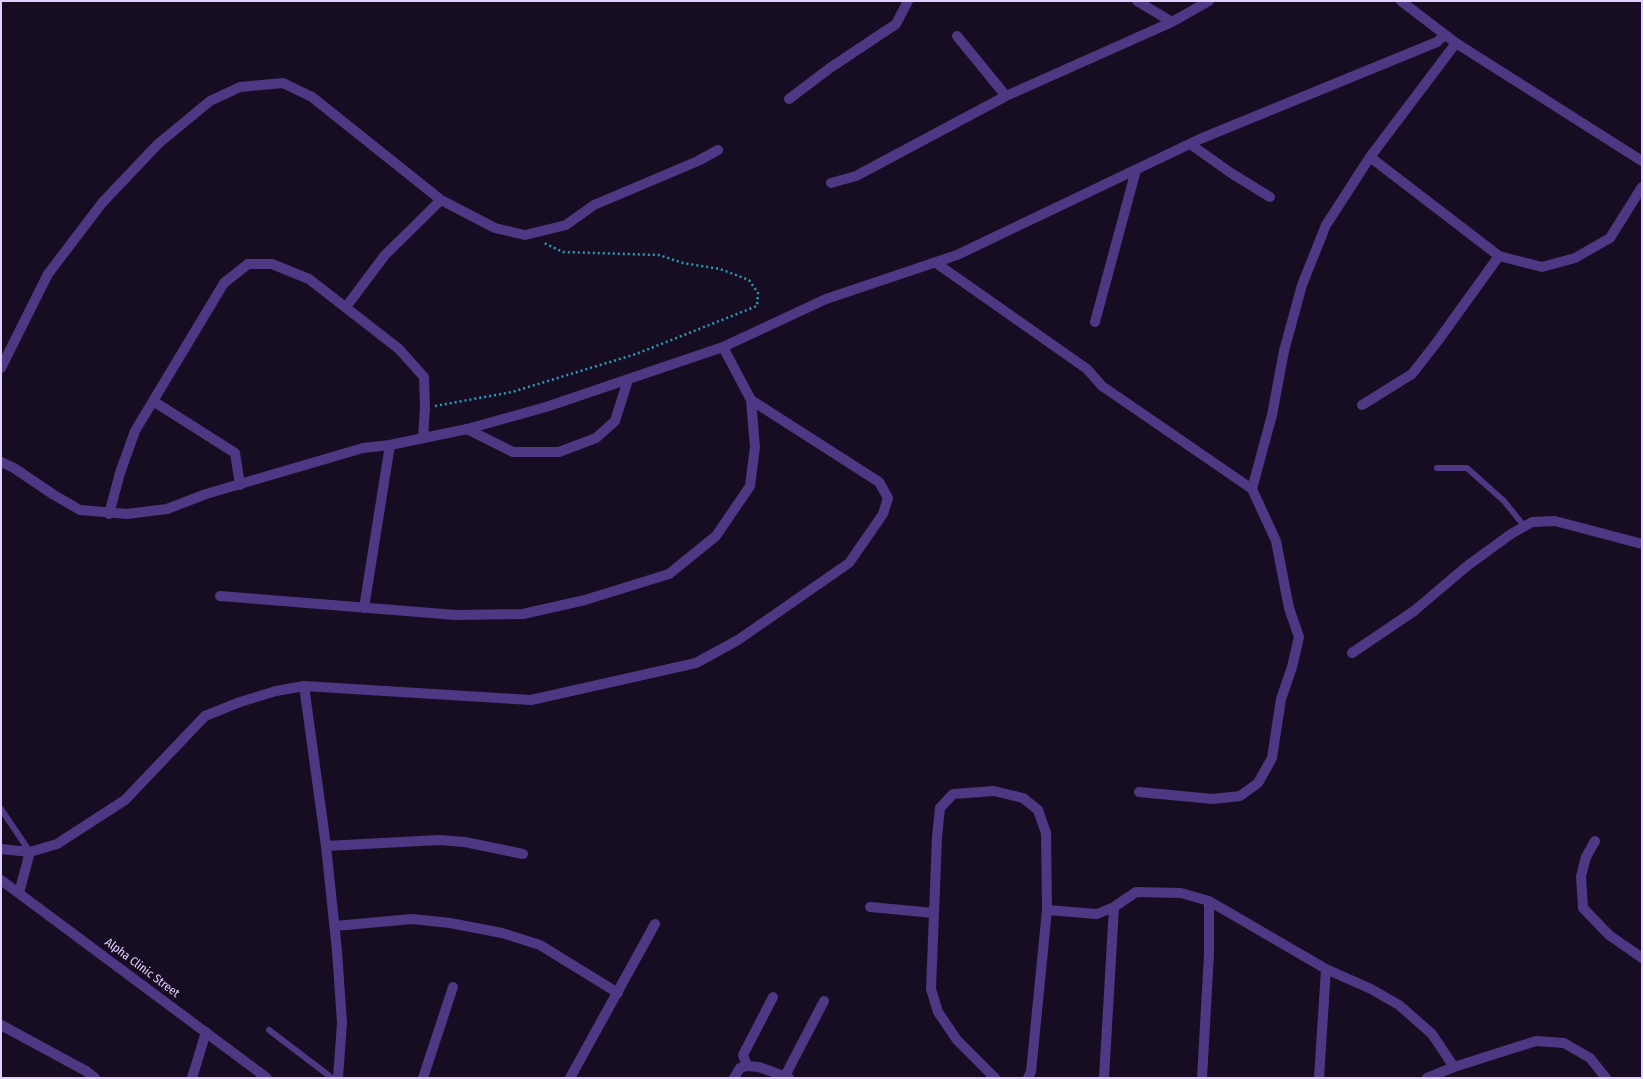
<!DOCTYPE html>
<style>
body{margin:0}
#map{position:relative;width:1643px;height:1079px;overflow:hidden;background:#170d23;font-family:"Fira Sans Condensed",sans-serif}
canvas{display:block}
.frame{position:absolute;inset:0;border:2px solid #e2cfff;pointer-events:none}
</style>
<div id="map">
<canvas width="1643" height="1079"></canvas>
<div class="frame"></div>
</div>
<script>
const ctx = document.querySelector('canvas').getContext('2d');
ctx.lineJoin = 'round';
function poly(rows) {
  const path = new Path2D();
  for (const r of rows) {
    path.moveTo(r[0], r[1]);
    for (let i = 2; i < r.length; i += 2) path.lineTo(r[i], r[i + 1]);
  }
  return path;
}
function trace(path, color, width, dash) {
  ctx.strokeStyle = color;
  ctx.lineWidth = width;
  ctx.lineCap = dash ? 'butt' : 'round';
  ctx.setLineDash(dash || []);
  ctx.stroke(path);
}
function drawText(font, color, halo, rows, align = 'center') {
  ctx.font = font + ' "Fira Sans Condensed",sans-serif';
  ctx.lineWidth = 4;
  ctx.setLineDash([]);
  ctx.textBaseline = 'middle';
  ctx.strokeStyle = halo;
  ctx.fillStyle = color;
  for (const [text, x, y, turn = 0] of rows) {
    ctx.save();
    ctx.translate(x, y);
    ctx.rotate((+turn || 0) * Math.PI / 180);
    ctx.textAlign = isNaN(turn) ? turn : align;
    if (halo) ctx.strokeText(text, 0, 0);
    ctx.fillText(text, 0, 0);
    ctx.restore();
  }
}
trace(poly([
 [435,406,512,392,636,354,757,306,758,293,749,280,720,269,683,263,659,255,563,252,544,243]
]), '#2b9ab7', 2.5, [2, 3]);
trace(poly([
 [1437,468,1467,468,1504,501,1524,526],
 [1,809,30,852],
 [269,1030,332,1078]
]), '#4e3783', 6);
trace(poly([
 [1137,1,1172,22,1209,1],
 [1401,1,1456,43,1642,161],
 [957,36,1006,96],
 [789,99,830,68,896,24,908,1],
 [1190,144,1231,173,1270,197],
 [1370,157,1499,256,1542,267,1575,258,1610,238,1642,187],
 [831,183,856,176,1006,96,1172,22],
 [936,263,1087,369,1102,386,1252,489],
 [346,307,385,255,441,200],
 [1095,322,1136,170],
 [1,368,48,274,102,203,158,144,210,101,240,87,283,83,312,97,441,200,495,228,525,235,566,225,594,205,698,161,718,150],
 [153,401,235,453,240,485],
 [1362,405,1412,374,1437,342,1499,256],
 [467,429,513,452,559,452,596,438,615,421,628,380],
 [1,462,14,468,54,495,80,510,127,514,167,509,206,494,363,448,390,445,467,429,546,407,723,347,826,299,957,255,1200,139,1437,42,1445,35],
 [109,514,120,473,135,431,224,283,248,264,272,264,309,279,399,349,424,377,425,408,423,438],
 [220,596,456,615,523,614,585,600,669,574,716,536,750,486,755,447,751,400,723,347],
 [364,608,390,445],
 [1352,653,1414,611,1467,566,1511,534,1532,522,1555,521,1642,544],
 [304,686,326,846,337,951,342,1023,338,1078],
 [1139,792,1213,799,1240,796,1258,783,1272,758,1281,699,1292,667,1299,637,1289,608,1276,541,1252,489,1272,415,1284,351,1302,285,1326,225,1370,157,1456,43],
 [1595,841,1586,857,1581,876,1583,908,1609,935,1642,958],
 [326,846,439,840,465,842,523,854],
 [1,849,30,852,57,844,125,800,205,716,240,702,276,691,304,686,531,700,696,663,738,640,849,563,883,514,888,498,879,482,751,400],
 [1,880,267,1078],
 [19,893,30,852],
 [870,907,934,913],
 [1047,910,1097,914,1114,907,1136,892,1181,893,1209,901,1326,969,1371,989,1399,1005,1432,1034,1454,1067],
 [335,926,412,919,450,923,502,933,540,945,618,993],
 [1,1025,86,1071,95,1078],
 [747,1066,743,1055,773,997],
 [785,1076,824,1001],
 [192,1078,206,1032],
 [423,1078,453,987],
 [570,1078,655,924],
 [734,1078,740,1068,747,1066,759,1067,789,1078],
 [995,1078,957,1040,938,1012,931,989,937,837,940,808,953,794,994,791,1023,798,1038,810,1046,833,1047,910,1031,1072,1028,1078],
 [1104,1078,1114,907],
 [1202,1078,1209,954,1209,901],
 [1319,1078,1326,969],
 [1427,1078,1454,1067,1536,1041,1564,1043,1590,1058,1606,1078]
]), '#4e3783', 10);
drawText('12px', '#e2cfff', '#170d23', [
 ["Alpha Clinic Street",142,968,37]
]);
</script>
